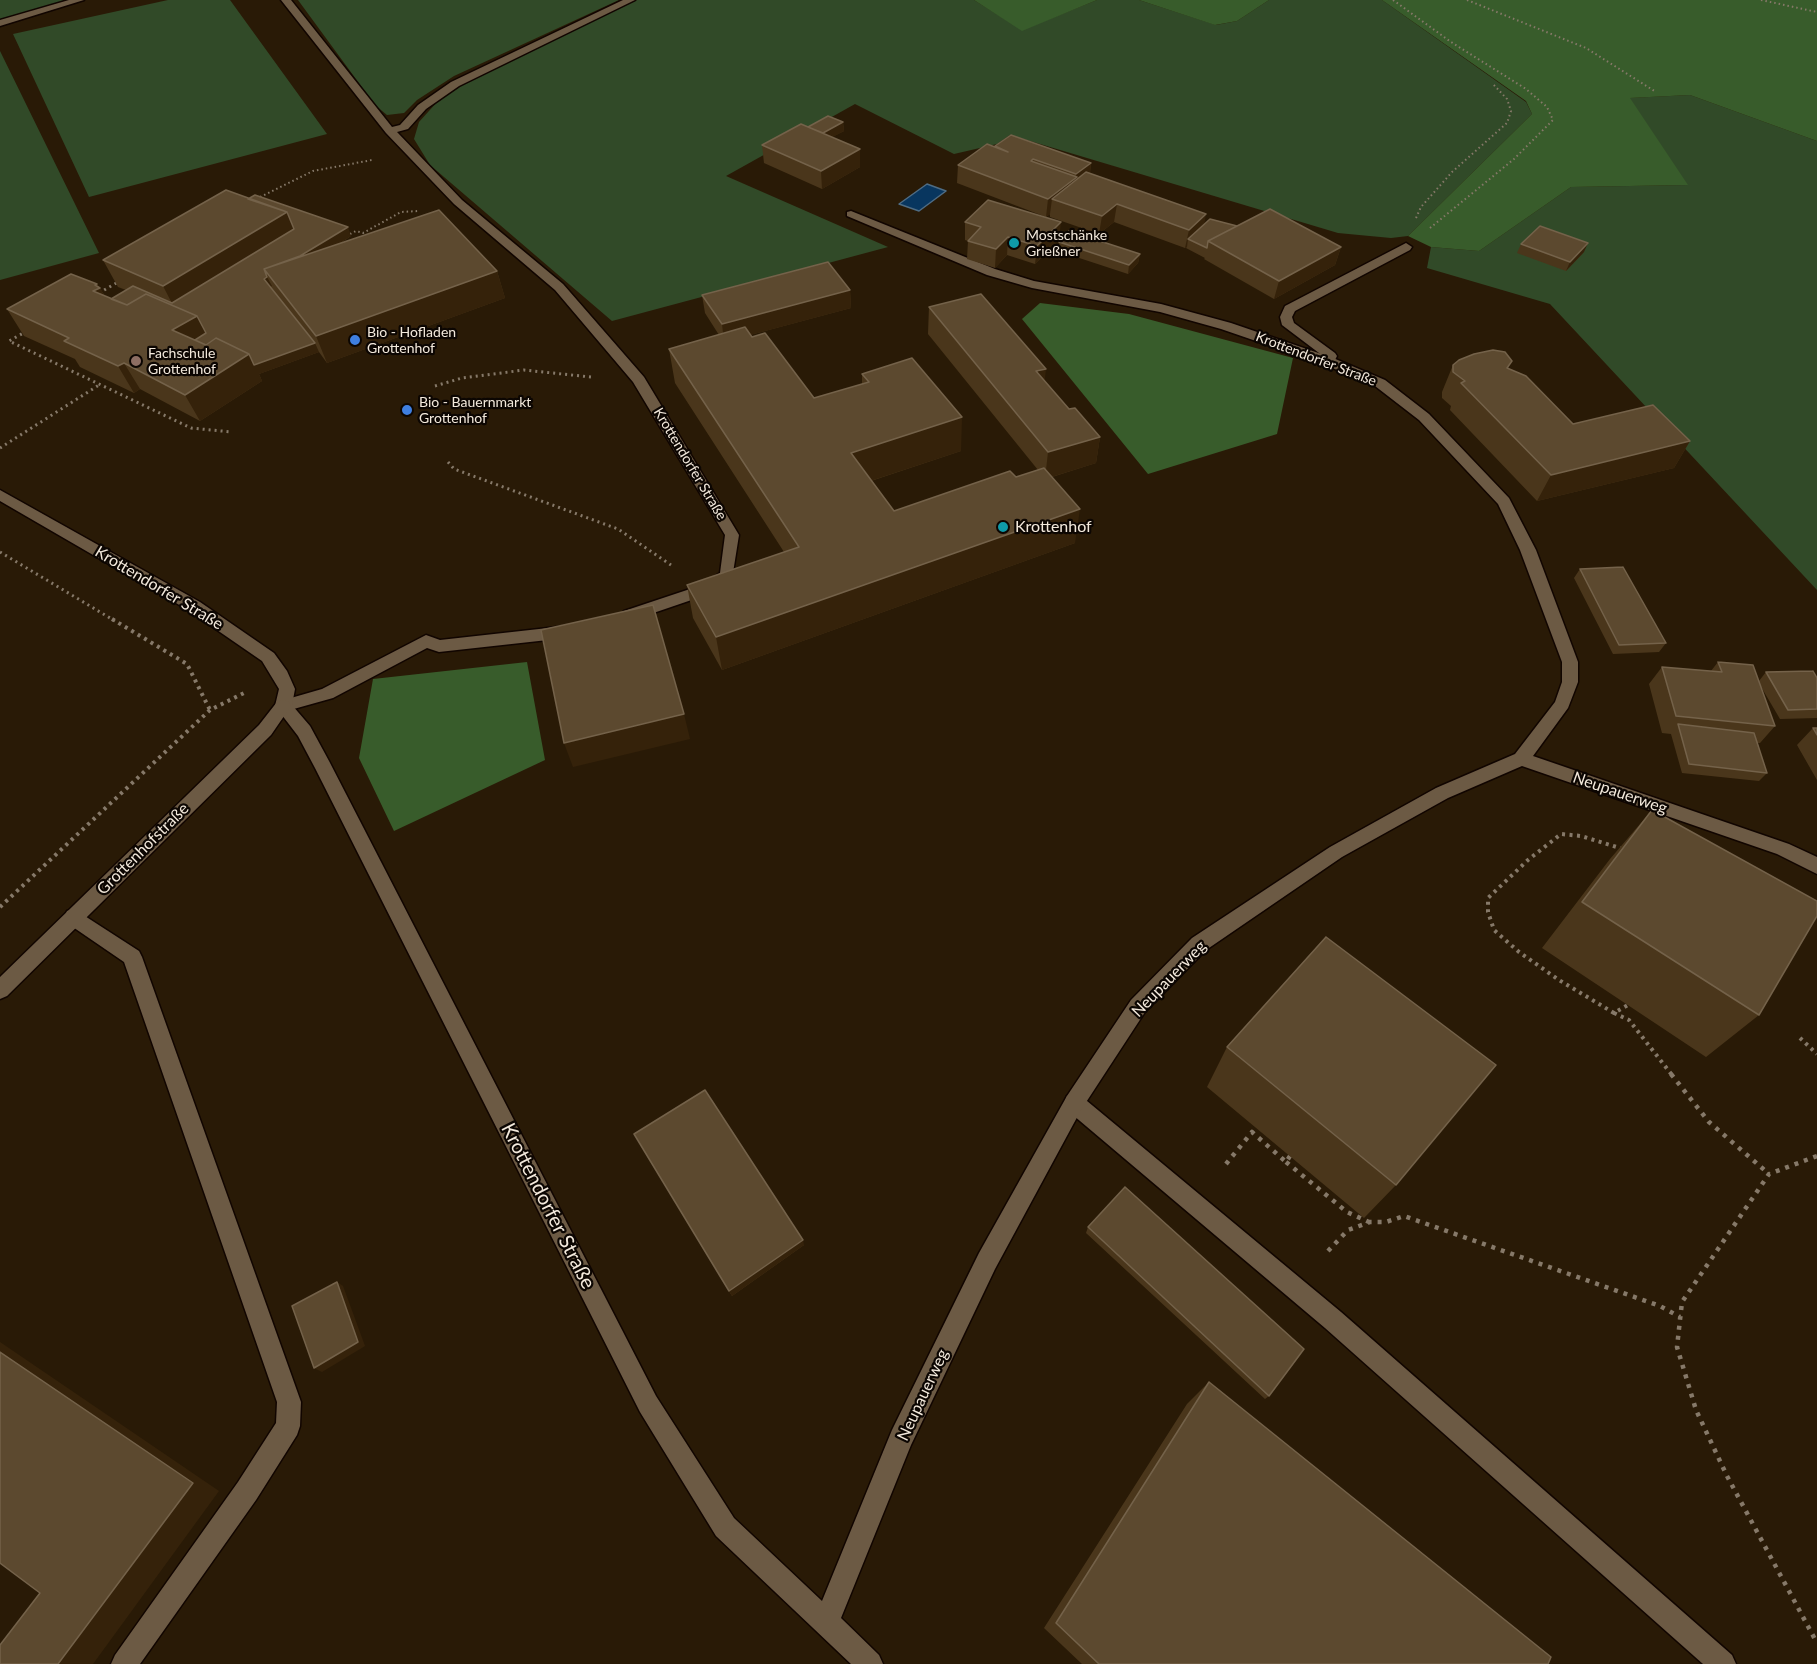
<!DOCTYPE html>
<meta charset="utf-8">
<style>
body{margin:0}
canvas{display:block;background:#291a06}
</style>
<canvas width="1817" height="1664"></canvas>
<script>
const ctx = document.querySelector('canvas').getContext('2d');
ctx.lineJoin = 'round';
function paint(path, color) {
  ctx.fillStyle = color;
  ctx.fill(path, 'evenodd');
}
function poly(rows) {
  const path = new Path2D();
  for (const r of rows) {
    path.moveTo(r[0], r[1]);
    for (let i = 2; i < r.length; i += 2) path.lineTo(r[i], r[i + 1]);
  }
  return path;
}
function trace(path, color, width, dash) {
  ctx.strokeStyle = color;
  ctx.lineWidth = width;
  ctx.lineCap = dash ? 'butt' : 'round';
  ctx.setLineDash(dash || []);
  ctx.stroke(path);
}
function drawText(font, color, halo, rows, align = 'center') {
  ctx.font = font + ' Lato,sans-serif';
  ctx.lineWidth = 4.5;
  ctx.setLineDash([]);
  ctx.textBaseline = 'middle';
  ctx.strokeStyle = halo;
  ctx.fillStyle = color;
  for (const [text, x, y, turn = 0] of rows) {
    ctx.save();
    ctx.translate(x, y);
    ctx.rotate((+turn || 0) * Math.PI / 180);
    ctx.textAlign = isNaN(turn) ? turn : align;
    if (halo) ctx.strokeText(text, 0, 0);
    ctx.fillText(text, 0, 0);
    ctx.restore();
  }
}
paint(poly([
 [0,0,66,0,0,20],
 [168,0,230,0,327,134,89,197,13,34],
 [298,0,619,0,454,76,417,100,404,113,387,115,375,105],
 [637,0,974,0,1022,30,1097,0,1139,0,1216,25,1237,21,1269,0,1382,0,1526,102,1532,114,1408,236,1391,238,1338,233,1010,135,997,144,954,154,855,104,726,176,888,247,612,321,430,165,414,139,419,122,438,101,472,79],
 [0,51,99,253,0,280],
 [1690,95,1817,141,1817,590,1550,304,1427,268,1431,247,1479,251,1571,187,1687,185,1629,98]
]), '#314a28');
paint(poly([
 [974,0,1097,0,1022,31],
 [1139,0,1269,0,1237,21,1215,25],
 [1382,0,1817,0,1817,141,1690,95,1630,98,1688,185,1571,187,1479,251,1431,247,1408,236,1532,114,1526,101],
 [1040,303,1129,314,1293,358,1277,434,1148,474,1022,319],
 [527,662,545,760,394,831,359,758,373,679]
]), '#385c2b');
const water = poly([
 [927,184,946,191,919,211,899,204,927,184]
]);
paint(water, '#08365f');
trace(water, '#4e6c84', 1.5);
const lane = poly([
 [69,0,84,0,0,26,0,20,69,0],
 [281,0,291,0,392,127,400,125,418,105,451,82,623,0,635,0,459,86,426,109,408,129,397,132,462,200,563,284,644,377,739,535,732,579,712,593,630,621,624,619,622,615,624,611,702,585,720,573,725,535,633,382,555,290,454,204,386,133,281,0],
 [1406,243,1412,247,1410,250,1295,311,1292,317,1294,323,1335,353,1337,356,1333,364,1323,364,1321,361,1323,357,1319,353,1282,325,1280,317,1285,306,1406,243],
 [566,626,572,628,574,632,572,636,566,638,439,652,427,648,333,698,283,712,277,710,275,706,277,702,322,689,426,635,440,640,566,626],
 [74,909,139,951,142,957,301,1402,300,1426,297,1435,256,1500,140,1664,111,1664,115,1655,238,1482,276,1423,277,1402,124,962,67,923,65,917,67,911,74,909],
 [1074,1093,1081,1096,1341,1312,1732,1655,1736,1664,1703,1664,1325,1328,1067,1110,1064,1103,1067,1096,1074,1093]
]);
const street = poly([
 [851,211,995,269,1034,281,1161,304,1231,323,1333,358,1385,380,1429,414,1509,498,1536,550,1578,662,1578,682,1568,708,1533,756,1789,844,1817,857,1817,874,1777,854,1522,766,1448,798,1342,857,1206,950,1145,1012,1081,1110,995,1269,911,1445,841,1618,879,1655,883,1664,851,1664,716,1536,640,1412,315,768,298,736,275,706,279,689,262,661,188,610,0,501,0,490,200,602,274,653,287,671,295,689,292,705,310,726,329,761,656,1396,734,1518,822,1601,892,1430,979,1253,1067,1096,1131,1000,1192,938,1330,847,1436,788,1515,754,1555,702,1562,682,1562,662,1520,550,1498,504,1419,420,1375,386,1323,364,1221,329,1160,312,1032,288,987,275,847,216,847,212,851,211]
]);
const secondary = poly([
 [283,700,289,702,291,706,271,735,7,996,0,999,0,977,259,725,277,702,283,700]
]);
trace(lane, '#110500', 3);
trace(street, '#110500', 3);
trace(secondary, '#110500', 3);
trace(poly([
 [1393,0,1451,42,1526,89,1547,107,1553,120,1514,159,1430,228],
 [1467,0,1586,48,1656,92],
 [1761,0,1817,12],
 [256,199,313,171,372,160],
 [1416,218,1421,207,1452,172,1507,123,1511,111,1507,99,1492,83],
 [346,236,356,231,363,233,401,212,418,211]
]), '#867969', 2, [1.5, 3]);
trace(poly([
 [99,293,118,282],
 [27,331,9,341,191,428,232,432],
 [435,386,462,378,524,370,591,377],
 [0,448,99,385],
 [448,462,454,469,618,529,671,565],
 [0,552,115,621]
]), '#867969', 3, [2, 4]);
trace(poly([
 [112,619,187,664,210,710],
 [1623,849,1581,836,1561,834,1528,860,1488,898,1488,912,1494,930,1519,952,1559,980,1614,1013,1628,1005],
 [0,907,210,710,246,692],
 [1614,1013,1629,1020,1672,1075],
 [1800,1038,1817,1054]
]), '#867969', 4, [3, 4.5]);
trace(poly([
 [1671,1074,1709,1122,1769,1174],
 [1817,1156,1769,1174,1682,1302,1677,1347,1696,1410,1727,1476,1817,1643],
 [1286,1162,1347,1212,1369,1222],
 [1226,1164,1252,1132,1286,1162,1290,1156],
 [1328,1251,1348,1230,1370,1222,1386,1222,1404,1216,1660,1306,1680,1317]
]), '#867969', 4.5, [4, 6]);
paint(lane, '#6c5a44');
paint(street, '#6c5a44');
paint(secondary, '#6c5a44');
paint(poly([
 [843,122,844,131,832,137,860,149,860,167,822,189,764,163,762,145,808,127],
 [995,146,1091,163,1090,173,1204,224,1237,226,1341,247,1335,265,1274,299,1204,259,1205,258,1186,248,1187,247,1185,248,1114,222,1099,234,1050,217,1050,214,1046,217,957,183,958,165,995,147],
 [965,222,1059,240,1035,264,1007,255,995,268,967,259,968,241,965,240],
 [351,236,339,244,497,271,505,298,327,363,319,352,259,374,262,381,200,421,140,389,134,393,80,367,75,359,24,336,7,309,97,284,105,296,111,299,126,290,118,287,103,260],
 [1059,242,1140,254,1138,263,1128,274,1058,251],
 [1521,244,1584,252,1566,271,1517,253],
 [850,290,851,308,750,335,814,398,862,384,862,374,961,451,871,481,894,511,1016,477,1038,470,928,334,929,307,1045,381,1069,409,1100,437,1096,463,1052,477,1075,543,722,670,693,618,687,585,784,552,675,383,669,349,719,335,705,313,702,295],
 [1453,365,1509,369,1573,424,1690,441,1674,468,1537,501,1450,410,1451,406,1442,398,1442,392],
 [1580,569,1666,643,1659,652,1613,654,1574,578],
 [1718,662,1759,681,1766,672,1817,678,1817,718,1780,719,1760,685,1775,726,1760,743,1757,743,1767,773,1759,781,1682,773,1671,734,1662,733,1649,684,1662,667,1711,671],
 [1813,728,1817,728,1817,780,1797,745],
 [1652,810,1759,1015,1706,1057,1542,948,1610,859],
 [1227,1047,1396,1185,1364,1218,1207,1087],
 [634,1134,804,1245,732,1296],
 [1088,1227,1269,1396,1265,1399,1086,1233],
 [1209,1382,1548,1664,1082,1664,1044,1628,1187,1404]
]), '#4a361b');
paint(poly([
 [843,122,844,131,819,144,819,135],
 [860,149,860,167,822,189,821,171],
 [1091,163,1089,181,1052,199,1050,214,1046,217,1048,199,1076,178,1076,174],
 [1117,204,1114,222,1099,234,1102,216],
 [287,212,298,239,177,313,163,286],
 [1206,214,1203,232,1188,239,1187,247,1185,248,1189,230],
 [1061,222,1059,240,1035,264,1037,246],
 [348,227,351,236,275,284,269,276],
 [1008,237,1007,255,995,268,996,249],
 [1588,243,1584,252,1566,271,1570,262],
 [1341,247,1335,265,1274,299,1279,281],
 [1140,254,1138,263,1128,274,1129,265],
 [497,271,505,298,327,363,316,336],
 [267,277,272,286,269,288,264,279],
 [97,284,100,288,115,314,93,291,95,285],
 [850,290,851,308,724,342,722,324],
 [197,316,211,343,194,353,172,330],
 [315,343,319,352,259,374,262,381,200,421,185,395,249,354],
 [124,363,140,389,134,393,118,366],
 [1046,369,1043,395,1036,371],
 [962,417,961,451,852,487,851,453],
 [1100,437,1096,463,1045,479,1048,452],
 [1690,441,1674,468,1537,501,1551,475],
 [1080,509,1075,543,722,670,716,637],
 [684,714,690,739,573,767,564,743],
 [803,1240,804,1245,732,1296,729,1291],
 [337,1282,343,1286,365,1346,322,1372,314,1368],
 [0,1342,219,1491,93,1664,58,1664,0,1352]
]), '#35220a');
const building = poly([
 [828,116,843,122,823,133,808,127,828,116],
 [801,124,860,149,821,171,762,145,801,124],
 [1011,135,1091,163,1076,174,1033,159,1031,161,1077,177,1048,199,958,165,987,144,1008,152,995,146,1011,135],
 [1086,172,1206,214,1189,230,1117,204,1102,216,1052,199,1086,172],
 [226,190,287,212,163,286,103,260,226,190],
 [255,195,348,227,300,256,264,269,267,277,264,279,315,343,254,365,249,354,216,338,206,345,195,340,206,333,197,316,146,294,127,305,111,299,133,286,172,303,294,229,287,212,248,199,255,195],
 [988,200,1061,222,1037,246,1008,237,996,249,968,241,981,227,965,222,988,200],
 [1270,209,1341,247,1279,281,1208,241,1270,209],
 [439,210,497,271,316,336,264,269,439,210],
 [1210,219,1237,226,1208,241,1207,248,1188,239,1210,219],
 [1540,226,1588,243,1570,262,1521,244,1540,226],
 [1069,231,1140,254,1129,265,1059,242,1069,231],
 [828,262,850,290,722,324,702,295,828,262],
 [71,274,97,284,95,285,100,288,93,291,127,305,146,294,197,316,172,330,206,345,216,338,249,354,185,395,124,363,118,366,64,341,69,338,7,309,71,274],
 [981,294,1046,369,1036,371,1069,409,1075,408,1100,437,1048,452,929,307,981,294],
 [745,327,752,337,765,333,814,398,869,382,862,374,912,358,962,417,851,453,894,511,1010,471,1016,477,1044,468,1080,509,716,637,687,585,799,547,669,349,745,327],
 [1493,350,1505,352,1512,361,1507,368,1526,376,1573,424,1653,405,1690,441,1551,475,1461,383,1465,381,1453,372,1453,365,1459,360,1474,354,1493,350],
 [1623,567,1666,643,1619,645,1580,569,1623,567],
 [653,605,684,714,564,743,541,630,653,605],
 [1718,662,1753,665,1775,726,1676,716,1662,667,1722,672,1718,662],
 [1813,671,1817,678,1817,709,1788,710,1766,672,1813,671],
 [1678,724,1754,733,1767,773,1689,764,1678,724],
 [1813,728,1817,728,1817,735,1813,728],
 [1652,810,1817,901,1817,916,1759,1015,1582,902,1652,810],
 [1326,937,1496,1065,1396,1185,1227,1047,1326,937],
 [705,1090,803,1240,729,1291,634,1134,705,1090],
 [1125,1187,1304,1349,1269,1396,1088,1227,1125,1187],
 [337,1282,358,1342,314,1368,292,1306,337,1282],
 [0,1352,193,1483,58,1664,0,1664,0,1645,40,1593,0,1563,0,1352],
 [1209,1382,1551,1657,1548,1664,1099,1664,1056,1623,1209,1382]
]);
paint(building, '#5c492f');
trace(building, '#74624a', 1.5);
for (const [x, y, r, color] of [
 [1014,243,6,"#0f9aa8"],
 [355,340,6,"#3f7fe0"],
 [136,361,6,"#8d6e63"],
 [407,410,6,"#3f7fe0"],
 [1003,527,6,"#0f9aa8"]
]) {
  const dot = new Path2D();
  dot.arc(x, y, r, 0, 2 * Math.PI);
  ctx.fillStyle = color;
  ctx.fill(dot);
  trace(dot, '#0c0602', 2);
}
drawText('14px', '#f3e9dc', '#0c0602', [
 ["Mostschänke",1026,235],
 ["Grießner",1026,251],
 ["Bio - Hofladen",367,332],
 ["Grottenhof",367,348],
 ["Fachschule",148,353],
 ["Grottenhof",148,369],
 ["Bio - Bauernmarkt",419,402],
 ["Grottenhof",419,418]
], 'left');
drawText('14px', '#f3e9dc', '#0c0602', [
 ["Krottendorfer Straße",1316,359,21],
 ["Krottendorfer Straße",690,464,59]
]);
drawText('16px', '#f3e9dc', '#0c0602', [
 ["Krottenhof",1015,527]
], 'left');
drawText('16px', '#f3e9dc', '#0c0602', [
 ["Krottendorfer Straße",159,588,31],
 ["Neupauerweg",1620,793,19],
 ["Grottenhofstraße",143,849,-45],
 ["Neupauerweg",1169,979,-46],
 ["Neupauerweg",923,1395,-65]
]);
drawText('20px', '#f3e9dc', '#0c0602', [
 ["Krottendorfer Straße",548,1206,63]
]);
</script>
